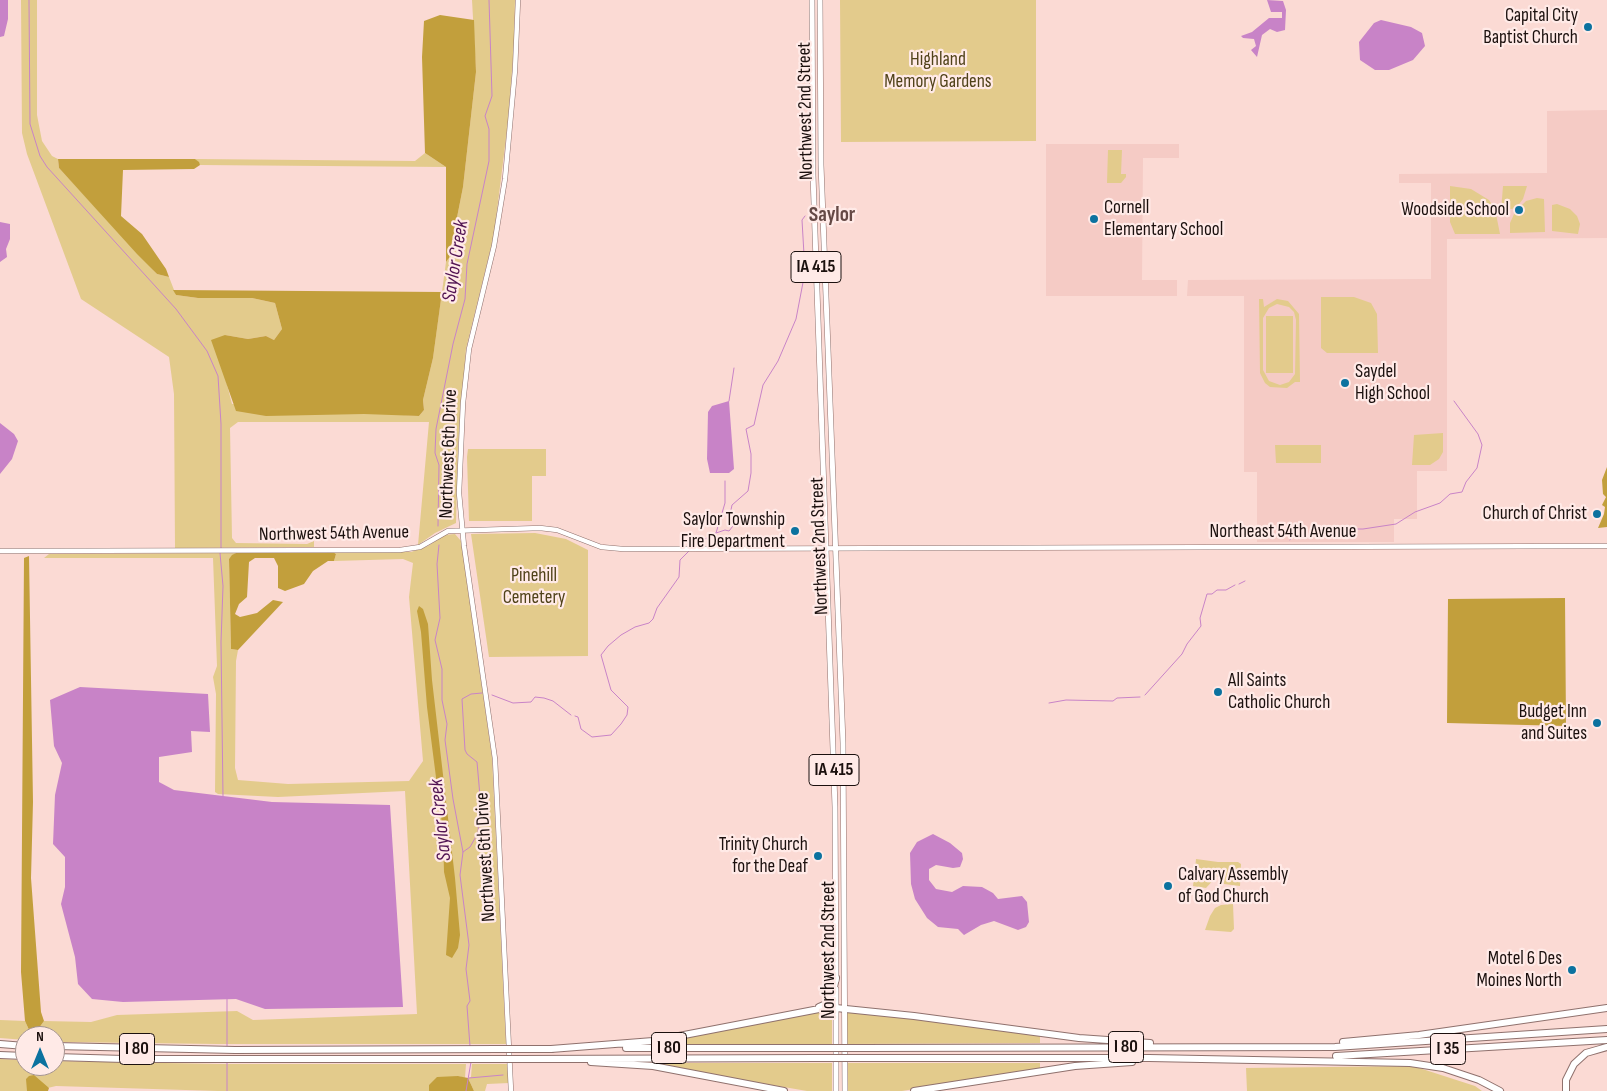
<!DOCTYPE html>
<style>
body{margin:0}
#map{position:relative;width:1607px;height:1091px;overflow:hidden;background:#fbdad4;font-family:"Sofia Sans Condensed",sans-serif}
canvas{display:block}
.north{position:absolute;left:15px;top:1026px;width:50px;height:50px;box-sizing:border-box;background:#ffeae7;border:1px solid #a49390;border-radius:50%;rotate:0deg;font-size:14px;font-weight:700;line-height:20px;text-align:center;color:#1b100e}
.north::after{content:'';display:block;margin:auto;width:18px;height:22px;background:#0c729f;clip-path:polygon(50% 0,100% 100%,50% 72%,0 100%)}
</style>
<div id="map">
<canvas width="1607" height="1091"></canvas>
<div class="north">N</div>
</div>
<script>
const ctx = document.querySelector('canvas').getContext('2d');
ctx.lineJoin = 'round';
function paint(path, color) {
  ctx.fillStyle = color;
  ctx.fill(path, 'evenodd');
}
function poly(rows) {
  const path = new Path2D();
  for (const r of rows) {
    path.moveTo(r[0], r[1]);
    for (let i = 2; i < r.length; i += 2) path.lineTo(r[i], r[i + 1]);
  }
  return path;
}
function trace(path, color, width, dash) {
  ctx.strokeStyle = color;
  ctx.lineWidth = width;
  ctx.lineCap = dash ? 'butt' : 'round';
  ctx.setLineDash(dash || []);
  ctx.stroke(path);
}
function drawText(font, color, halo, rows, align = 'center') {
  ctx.font = font + ' "Sofia Sans Condensed",sans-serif';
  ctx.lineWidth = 4.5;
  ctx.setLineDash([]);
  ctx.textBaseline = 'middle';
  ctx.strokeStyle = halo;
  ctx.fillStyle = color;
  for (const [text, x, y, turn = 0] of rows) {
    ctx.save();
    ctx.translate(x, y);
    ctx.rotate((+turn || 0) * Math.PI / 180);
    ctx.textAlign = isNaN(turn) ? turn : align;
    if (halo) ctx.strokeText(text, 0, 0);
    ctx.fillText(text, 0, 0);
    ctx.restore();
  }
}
paint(poly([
 [1607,110,1607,238,1447,239,1447,471,1417,471,1417,519,1394,519,1394,542,1257,542,1257,472,1244,472,1244,296,1187,296,1188,280,1431,279,1431,183,1399,183,1399,174,1547,173,1547,111],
 [1046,144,1179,144,1179,158,1143,158,1142,280,1177,280,1177,296,1046,296]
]), '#f5cbc5');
paint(poly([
 [21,0,37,0,37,115,42,141,52,156,58,159,59,168,157,274,169,277,176,295,198,298,252,298,275,303,282,329,274,340,266,336,248,339,225,335,225,377,232,404,419,416,424,410,423,400,433,358,446,262,449,258,463,187,476,72,472,0,515,0,514,46,508,122,494,235,466,349,458,445,456,523,435,533,418,545,429,422,238,422,230,428,232,538,236,543,307,544,314,541,314,547,175,548,174,394,169,357,81,299,27,154,22,133],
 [840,0,1036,0,1036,141,841,142],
 [1108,150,1122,150,1121,174,1126,174,1126,177,1121,183,1107,183],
 [425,153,446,167,200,165,195,159,415,161],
 [1450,186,1471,189,1489,200,1495,209,1500,234,1455,234,1450,222],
 [1503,186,1527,186,1523,199,1516,208,1501,211],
 [1537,198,1544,199,1545,232,1510,233,1510,223,1515,212,1526,201],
 [1557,204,1570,209,1577,216,1580,224,1578,234,1552,231,1552,205],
 [1321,297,1354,297,1371,303,1377,314,1378,353,1327,353,1321,348],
 [1259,299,1263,299,1264,307,1277,299,1288,301,1299,314,1300,382,1295,382,1287,388,1270,387,1265,383,1260,373],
 [1277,304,1289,307,1294,312,1296,320,1295,374,1289,382,1280,385,1269,381,1263,370,1263,318,1269,308],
 [1266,316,1293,316,1293,373,1266,373],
 [1443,433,1443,452,1439,459,1430,465,1412,465,1414,435],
 [1275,445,1321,445,1321,463,1276,463],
 [468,449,546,449,546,476,532,476,532,521,469,521,467,457],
 [535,533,566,539,588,550,588,656,489,657,471,534],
 [455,534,461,541,492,757,506,1044,218,1044,59,1042,55,1041,55,1036,25,1036,25,1040,0,1038,0,1020,25,1021,30,1032,36,1032,44,1021,91,1022,117,1015,237,1011,253,1020,417,1014,405,791,278,797,218,794,215,792,216,694,213,677,217,666,213,558,44,558,49,554,236,553,229,559,231,649,238,650,236,661,235,768,238,780,288,784,409,781,423,761,409,597,413,563,403,559,334,561,336,554,333,552,411,552,428,546,444,535],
 [1196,859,1218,862,1238,862,1241,864,1240,886,1224,884,1217,876,1206,888,1193,886],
 [1233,904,1234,929,1231,932,1205,930,1210,916,1215,908,1221,905],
 [846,1010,918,1018,1040,1036,1040,1043,847,1044],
 [819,1011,832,1011,832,1044,652,1045,652,1043],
 [0,1059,25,1060,25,1066,55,1066,55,1061,218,1064,466,1064,465,1078,458,1076,429,1085,429,1091,218,1091,56,1086,35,1091,0,1091],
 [644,1063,832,1063,832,1091,807,1091],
 [847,1063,1040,1063,1040,1069,902,1091,847,1091],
 [472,1064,507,1064,509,1083,487,1084,485,1091,474,1091,468,1078,471,1077],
 [1413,1066,1475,1086,1482,1091,1247,1091,1246,1068]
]), '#e3cb8c');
paint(poly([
 [440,15,474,20,476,72,463,187,449,258,446,262,446,167,425,153,422,57,424,21],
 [58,159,195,159,199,162,200,165,194,169,123,170,121,216,142,234,166,269,169,277,157,274,137,254,59,168],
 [173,290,442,292,433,358,423,400,424,410,419,416,364,414,266,416,236,411,211,340,225,335,248,339,266,336,274,340,282,329,275,303,252,298,198,298,176,295],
 [1607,467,1607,527,1598,528,1604,514,1605,507,1602,505,1606,497,1603,494,1602,480],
 [333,552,336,554,334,561,328,561,313,571,304,584,285,591,278,588,278,566,274,558,255,558,249,562,247,597,239,604,235,614,240,617,257,613,273,600,283,602,238,650,231,649,229,559,232,555,236,553],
 [29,556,33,802,31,878,41,1012,44,1021,36,1032,30,1032,25,1021,21,972,24,558],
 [1565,598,1566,726,1447,723,1448,599],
 [419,606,423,609,428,624,432,680,455,878,460,935,458,948,452,958,446,955,450,898,444,872,443,832,427,707,421,632,417,611],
 [34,1075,49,1088,48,1091,27,1091,26,1079,29,1076],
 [458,1076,468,1078,474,1091,429,1091,429,1085,437,1077]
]), '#c29f3c');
paint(poly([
 [0,0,8,0,8,19,4,36,0,37],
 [1267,0,1283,1,1286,10,1285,30,1277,32,1270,29,1262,35,1257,57,1251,50,1256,46,1254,39,1243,38,1241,36,1252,32,1269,18,1282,18,1282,12,1271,12],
 [1381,20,1411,27,1422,33,1425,46,1413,60,1389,70,1375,70,1360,60,1359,42,1374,23],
 [0,222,10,224,10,239,6,249,7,257,0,262],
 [729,401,734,469,729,473,710,473,707,459,708,412,712,406],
 [0,423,14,434,18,441,12,459,0,474],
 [80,687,208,694,210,732,191,731,192,752,159,757,159,782,174,790,272,802,390,805,403,1007,265,1009,236,999,123,1002,92,999,78,984,75,957,61,904,65,887,65,857,53,844,55,795,62,763,54,746,50,700],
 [933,834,950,843,962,853,963,859,960,867,953,868,936,865,929,869,929,880,936,889,952,892,963,886,982,887,993,893,998,899,1022,896,1027,902,1029,922,1026,927,1018,930,994,921,981,925,964,935,958,929,938,927,927,918,915,899,911,884,910,853,917,842]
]), '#c883c7');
trace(poly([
 [29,0,30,124,40,156,47,167,176,309,207,351,218,376,221,424,221,549],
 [729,401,734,368],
 [438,526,439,465,435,453,436,429,453,344,465,299,467,264,489,161,489,129,485,116,492,96,489,0],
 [716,533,725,503,725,481],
 [1290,540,1292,537,1313,535,1327,529,1363,529,1396,524,1415,512,1440,503,1450,494,1462,492,1466,482,1477,468,1482,445,1478,434,1454,401],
 [439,545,437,564,440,618,435,640,442,669,442,700,447,724,445,740,453,799,463,852,460,875,469,945,466,969,470,1001,467,1006,470,1046],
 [692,546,716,533,725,530,729,531,733,526,729,519,732,505,748,491,751,473,751,454,746,429,754,425,763,385,778,361,796,319,805,272,802,220,805,216],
 [220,553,223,586,221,642,223,796],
 [1239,584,1245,581],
 [492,695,513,703,531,702,535,697,544,698,553,701,571,715],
 [1145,695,1182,654,1187,644,1201,626,1200,618,1207,594,1212,594,1217,590,1226,590,1235,585],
 [1049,703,1066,700,1113,701,1117,698,1140,697],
 [575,716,578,717,581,729,592,737,611,735,621,724,627,715,628,707,611,690,601,655,608,646,621,635,635,627,649,623,653,619,657,608,679,577,680,560,689,551],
 [463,852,470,847,478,833,480,796,477,762,467,754,465,750,462,699,471,694,482,693],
 [227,1046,227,998],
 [227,1063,227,1091],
 [469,1078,503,1075],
 [466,1091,471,1062]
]), '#c883c7', 1);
const secondary = poly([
 [0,551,400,550,420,547,448,531,540,528,557,530,601,547,623,549,1607,546],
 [511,1091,495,759,464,546,459,493,463,403,469,349,494,246,505,179,515,70,518,0]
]);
const primary = poly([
 [812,0,813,175,835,807,836,981],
 [820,0,821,165,843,743,845,1091],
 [836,989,836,1091]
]);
const motorway = poly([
 [819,1007,826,1004,832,996,836,978],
 [1343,1042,1419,1035,1607,1008],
 [0,1044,25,1046],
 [55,1046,235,1050,498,1049],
 [626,1048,817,1048],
 [862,1048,1335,1047,1607,1029],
 [520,1049,553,1049],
 [551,1049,653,1041,819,1009,836,1008,914,1016,1079,1038,1150,1043],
 [0,1055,25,1056],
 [1336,1056,1607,1040],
 [55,1057,124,1059,498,1059],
 [862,1058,1149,1058,1410,1063,1443,1068,1479,1080,1500,1091],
 [520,1059,817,1058],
 [591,1062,653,1066,784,1091],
 [914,1091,1075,1066,1132,1062],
 [1566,1091,1566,1080,1574,1064,1586,1053,1607,1047]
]);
trace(secondary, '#8f716d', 5.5);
trace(primary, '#8f716d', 6);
trace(motorway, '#8f716d', 8);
trace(secondary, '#fff', 4.5);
trace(primary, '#fff', 5);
trace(motorway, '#fff', 6);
const motorwayBridge = poly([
 [817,1048,862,1048],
 [498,1049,520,1049],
 [817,1058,862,1058],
 [498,1059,520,1059]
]);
trace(motorwayBridge, '#8f716d', 8, []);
trace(motorwayBridge, '#fff', 6);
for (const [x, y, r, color] of [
 [1588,27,5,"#0c729f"],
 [1519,210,5,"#0c729f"],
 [1094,219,5,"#0c729f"],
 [1345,383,5,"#0c729f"],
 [1597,514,5,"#0c729f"],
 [795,531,5,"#0c729f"],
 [1218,692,5,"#0c729f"],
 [1597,723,5,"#0c729f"],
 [818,856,5,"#0c729f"],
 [1168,886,5,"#0c729f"],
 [1572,970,5,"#0c729f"]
]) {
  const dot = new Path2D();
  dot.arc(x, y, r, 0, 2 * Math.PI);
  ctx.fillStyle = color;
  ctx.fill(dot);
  trace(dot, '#ffeae7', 2);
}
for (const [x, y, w] of [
 [816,267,50],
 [834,770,50],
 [1126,1047,35],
 [669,1048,35],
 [137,1049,35],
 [1448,1049,35]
]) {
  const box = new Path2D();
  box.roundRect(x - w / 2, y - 15.5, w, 31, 4);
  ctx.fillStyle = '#ffeae7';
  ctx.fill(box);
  trace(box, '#1b100e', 1);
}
drawText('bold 18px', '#1b100e', null, [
 ["IA 415",816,267],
 ["IA 415",834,770],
 ["I 80",1126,1047],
 ["I 80",669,1048],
 ["I 80",137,1049],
 ["I 35",1448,1049]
]);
drawText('19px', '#1b100e', '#ffeae7', [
 ["Capital City",1578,16],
 ["Baptist Church",1578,38],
 ["Cornell",1104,208,"left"],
 ["Elementary School",1104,230,"left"],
 ["Woodside School",1509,210],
 ["Saydel",1355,372,"left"],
 ["High School",1355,394,"left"],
 ["Church of Christ",1587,514],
 ["Saylor Township",785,520],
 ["Fire Department",785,542],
 ["All Saints",1228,681,"left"],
 ["Catholic Church",1228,703,"left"],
 ["Budget Inn",1587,712],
 ["and Suites",1587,734],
 ["Trinity Church",808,845],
 ["for the Deaf",808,867],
 ["Calvary Assembly",1178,875,"left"],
 ["of God Church",1178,897,"left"],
 ["Motel 6 Des",1562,959],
 ["Moines North",1562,981]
], 'right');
drawText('19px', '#504219', '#ffeae7', [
 ["Highland",938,60],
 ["Memory Gardens",938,82],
 ["Pinehill",534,576],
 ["Cemetery",534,598]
]);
drawText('19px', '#1b100e', '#ffeae7', [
 ["Northwest 2nd Street",806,111,-91],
 ["Northwest 6th Drive",449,454,-88],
 ["Northeast 54th Avenue",1283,532],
 ["Northwest 54th Avenue",334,534,-1],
 ["Northwest 2nd Street",820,546,-92],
 ["Northwest 6th Drive",486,857,-93],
 ["Northwest 2nd Street",829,950,-90]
]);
drawText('italic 20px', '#511352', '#ffeae7', [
 ["Saylor Creek",456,261,-81],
 ["Saylor Creek",441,820,-96]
]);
drawText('bold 21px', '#654945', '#ffeae7', [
 ["Saylor",832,216]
]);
</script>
